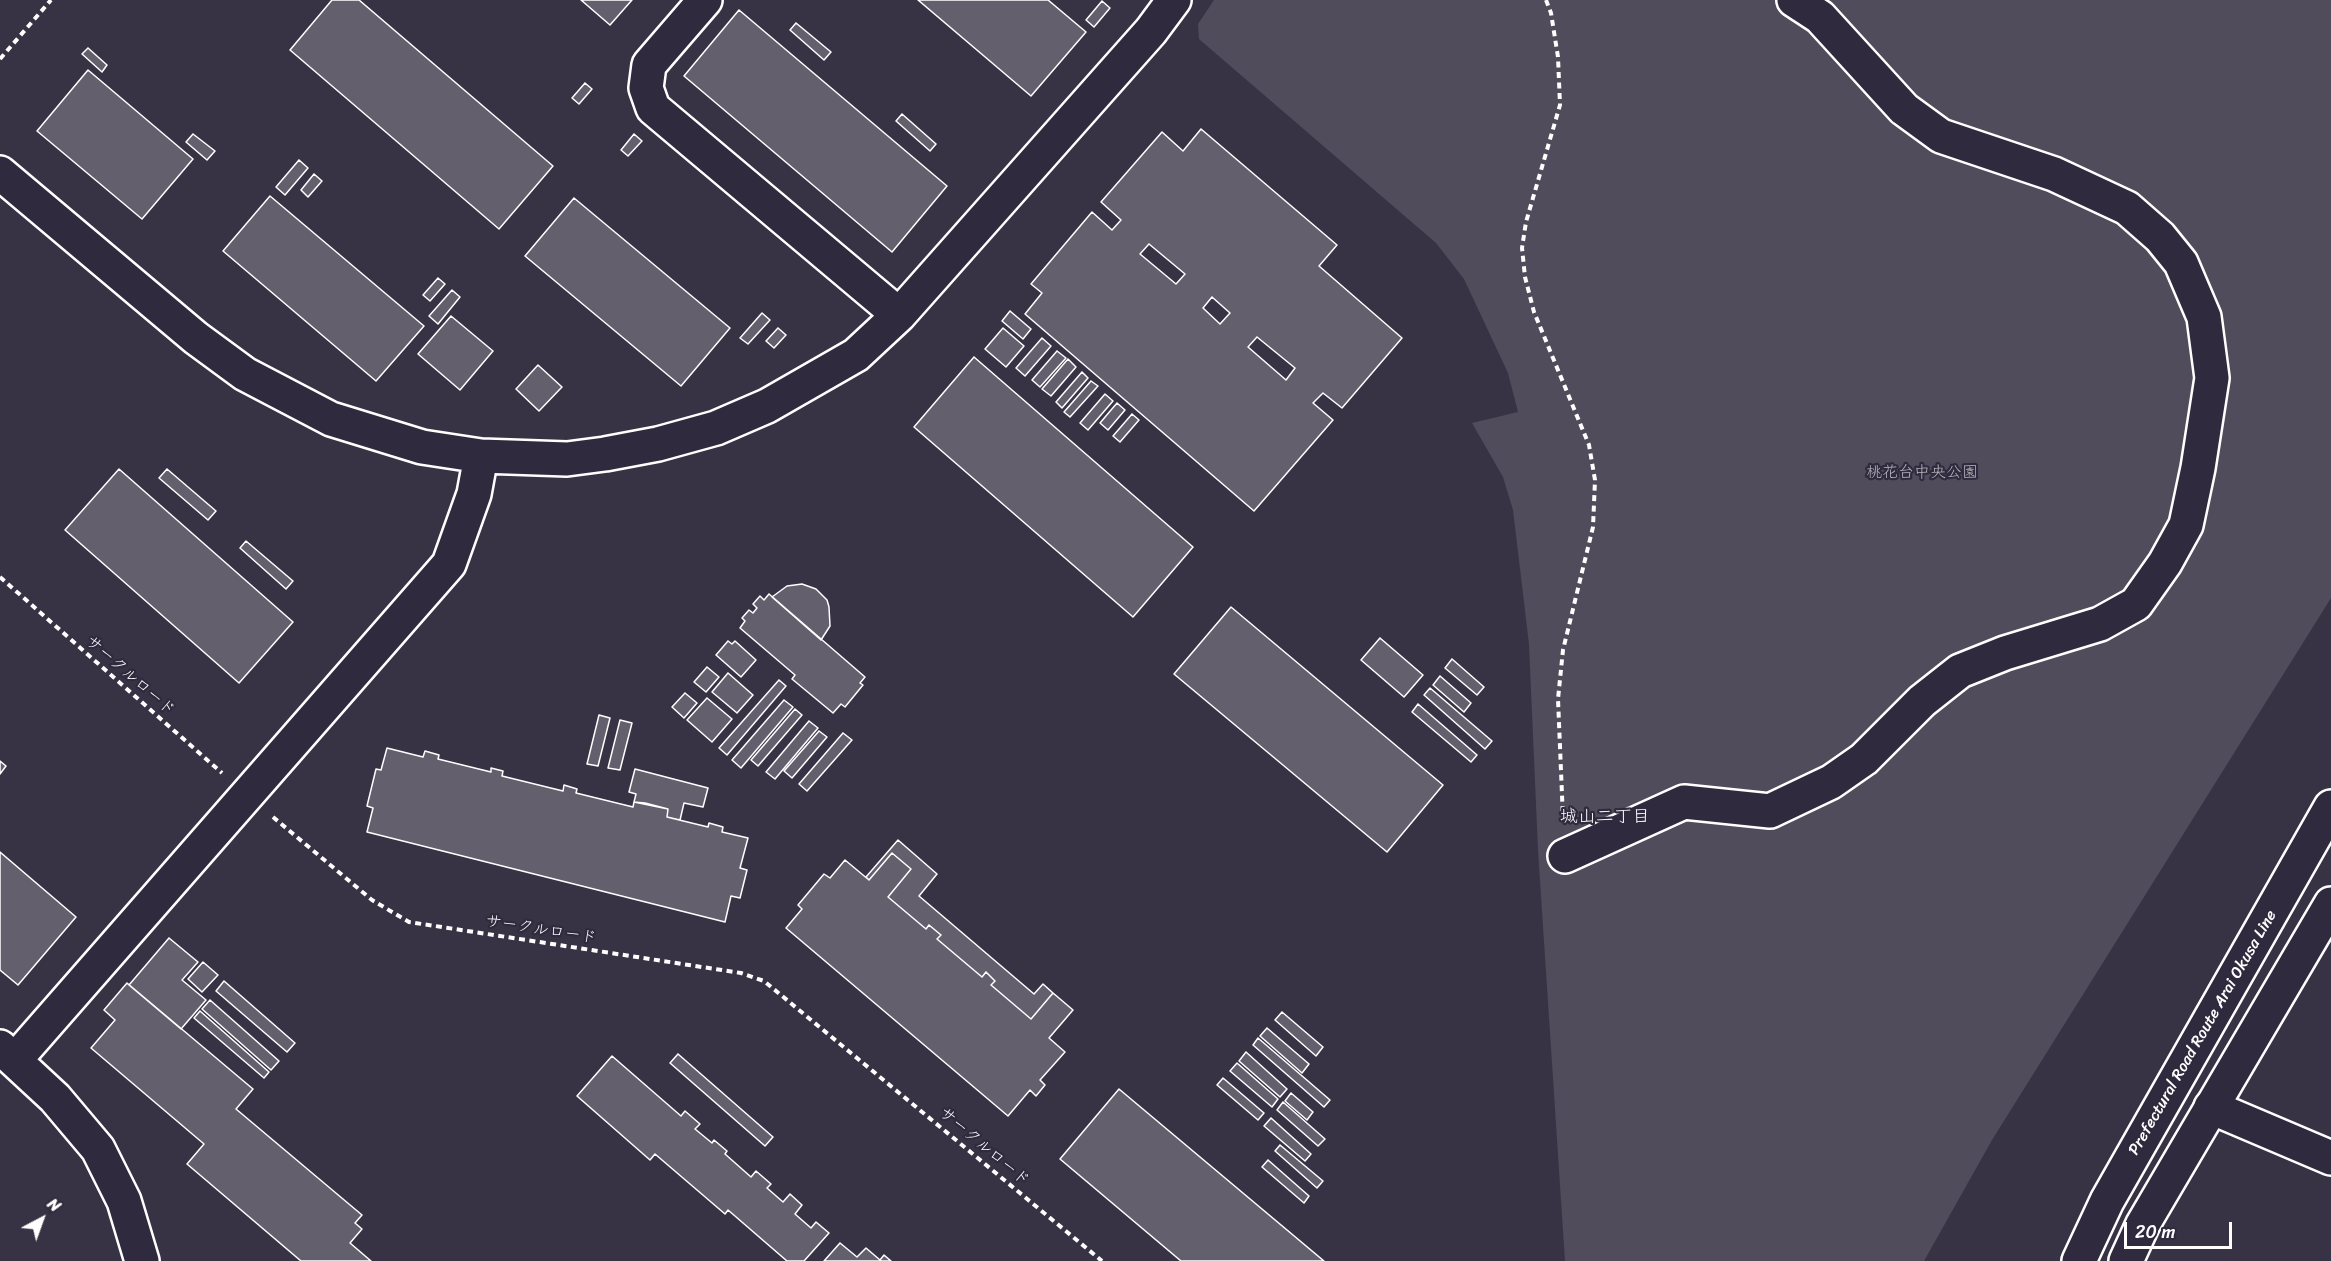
<!DOCTYPE html>
<meta charset="utf-8">
<style>
body{margin:0}
#map{position:relative;width:2331px;height:1261px;overflow:hidden;background:#373345;font-family:Sriracha,sans-serif}
canvas{display:block}
.north{position:absolute;left:12px;top:1189px;width:60px;height:60px;-webkit-text-stroke:4px #2f2a3d;paint-order:stroke;rotate:41deg;font-size:16px;font-weight:700;line-height:24px;text-align:center;color:#fff}
.north::after{content:'';display:block;margin:auto;width:21px;height:27px;background:#fff;clip-path:polygon(50% 0,100% 100%,50% 72%,0 100%)}
.scale{position:absolute;left:2124px;top:1222px;width:108px;height:27px;box-sizing:border-box;border:3px solid #fff;border-top:0;padding-left:8px;font-size:18px;line-height:21px;white-space:nowrap;color:#fff;-webkit-text-stroke:4px #2f2a3d;paint-order:stroke}
</style>
<div id="map">
<canvas width="2331" height="1261"></canvas>
<div class="north">N</div>
<div class="scale">20 m</div>
</div>
<script>
const ctx = document.querySelector('canvas').getContext('2d');
ctx.lineJoin = 'round';
function paint(path, color) {
  ctx.fillStyle = color;
  ctx.fill(path, 'evenodd');
}
function poly(rows) {
  const path = new Path2D();
  for (const r of rows) {
    path.moveTo(r[0], r[1]);
    for (let i = 2; i < r.length; i += 2) path.lineTo(r[i], r[i + 1]);
  }
  return path;
}
function trace(path, color, width, dash) {
  ctx.strokeStyle = color;
  ctx.lineWidth = width;
  ctx.lineCap = dash ? 'butt' : 'round';
  ctx.setLineDash(dash || []);
  ctx.stroke(path);
}
function drawText(font, color, halo, rows, align = 'center') {
  ctx.font = font + ' Sriracha,"Klee One",sans-serif';
  ctx.lineWidth = 4.5;
  ctx.setLineDash([]);
  ctx.textBaseline = 'middle';
  ctx.strokeStyle = halo;
  ctx.fillStyle = color;
  for (const [text, x, y, turn = 0] of rows) {
    ctx.save();
    ctx.translate(x, y);
    ctx.rotate((+turn || 0) * Math.PI / 180);
    ctx.textAlign = isNaN(turn) ? turn : align;
    if (halo) ctx.strokeText(text, 0, 0);
    ctx.fillText(text, 0, 0);
    ctx.restore();
  }
}
paint(poly([
 [1214,0,2331,0,2331,598,1992,1140,1924,1261,1565,1261,1538,850,1529,644,1513,510,1503,477,1472,423,1518,412,1508,373,1464,279,1436,243,1199,39,1198,24]
]), '#514c5c');
const building = poly([
 [332,0,359,0,553,166,499,229,290,50,332,0],
 [581,0,632,0,610,25,581,0],
 [918,0,1048,0,1086,32,1031,96,918,0],
 [1102,1,1110,8,1094,27,1086,20,1102,1],
 [739,10,947,186,892,252,684,76,739,10],
 [796,23,831,52,824,60,790,30,796,23],
 [88,48,107,65,102,72,82,54,88,48],
 [88,70,193,159,142,219,37,131,88,70],
 [585,83,592,89,579,104,572,98,585,83],
 [902,114,936,144,930,151,896,121,902,114],
 [1201,129,1337,245,1319,266,1402,338,1342,408,1323,393,1313,403,1333,420,1254,511,1025,314,1042,293,1031,284,1092,212,1112,230,1121,220,1101,202,1162,132,1183,151,1201,129],
 [1149,244,1185,274,1176,284,1140,254,1149,244],
 [1212,297,1230,313,1220,324,1203,308,1212,297],
 [1257,337,1295,368,1286,380,1248,347,1257,337],
 [193,134,215,151,207,160,186,142,193,134],
 [634,134,642,141,628,156,621,150,634,134],
 [299,160,308,168,285,195,276,187,299,160],
 [314,174,322,181,308,197,301,190,314,174],
 [270,196,424,326,376,381,223,251,270,196],
 [574,198,730,328,681,386,525,256,574,198],
 [438,278,445,284,430,301,423,295,438,278],
 [452,290,460,297,438,324,429,316,452,290],
 [1010,311,1031,329,1023,339,1002,321,1010,311],
 [762,313,770,320,748,344,740,338,762,313],
 [451,316,493,351,460,390,418,354,451,316],
 [778,328,786,335,774,348,766,341,778,328],
 [1003,328,1024,346,1006,367,985,349,1003,328],
 [1042,338,1051,346,1025,376,1016,368,1042,338],
 [1057,351,1066,358,1040,387,1032,380,1057,351],
 [974,357,1193,547,1133,617,914,427,974,357],
 [1068,359,1076,367,1051,396,1042,389,1068,359],
 [538,365,562,387,539,411,516,389,538,365],
 [1082,372,1088,378,1062,408,1056,402,1082,372],
 [1091,381,1098,386,1070,417,1064,412,1091,381],
 [1105,394,1113,401,1088,430,1080,423,1105,394],
 [1117,403,1125,410,1108,430,1100,423,1117,403],
 [1132,414,1139,420,1120,442,1113,436,1132,414],
 [119,469,293,622,239,683,65,530,119,469],
 [167,469,216,511,208,520,159,478,167,469],
 [246,541,293,581,286,589,240,548,246,541],
 [802,584,816,589,827,600,829,607,830,626,821,640,772,597,787,586,802,584],
 [769,594,865,677,860,683,863,685,845,707,841,704,833,713,792,679,795,675,740,628,745,621,742,618,749,610,753,613,757,608,753,604,760,596,764,600,769,594],
 [1231,607,1443,785,1387,852,1174,674,1231,607],
 [1380,638,1423,675,1404,697,1361,660,1380,638],
 [728,641,732,644,735,641,756,660,741,677,716,655,728,641],
 [1452,659,1484,687,1477,695,1445,668,1452,659],
 [707,667,719,677,706,692,694,682,707,667],
 [728,673,753,695,737,713,712,692,728,673],
 [1440,676,1471,703,1464,712,1433,685,1440,676],
 [779,680,786,686,727,755,719,748,779,680],
 [1430,688,1492,741,1485,749,1424,695,1430,688],
 [685,693,697,703,684,718,672,707,685,693],
 [707,698,732,719,712,742,687,720,707,698],
 [784,700,793,707,741,768,732,760,784,700],
 [1418,704,1477,755,1471,762,1412,712,1418,704],
 [795,709,802,715,758,766,751,760,795,709],
 [599,715,610,718,598,766,587,764,599,715],
 [620,720,632,723,620,770,608,768,620,720],
 [809,721,818,728,775,779,766,772,809,721],
 [819,731,827,737,792,778,784,771,819,731],
 [843,733,852,740,807,791,799,784,843,733],
 [387,748,423,757,425,751,439,755,438,759,491,772,491,768,503,771,502,776,563,791,564,785,577,789,576,793,633,807,634,802,645,803,668,809,667,817,708,827,709,823,723,827,722,832,748,838,740,868,747,870,740,898,731,896,725,922,367,832,373,808,367,806,376,769,381,770,387,748],
 [0,761,6,766,0,774,0,761],
 [635,769,708,788,703,807,684,803,680,820,667,817,668,809,634,802,636,794,629,792,635,769],
 [898,840,937,874,919,896,1034,994,1043,984,1053,993,1031,1019,991,985,995,981,986,972,982,977,937,939,941,935,929,925,926,929,888,897,911,869,892,853,869,880,866,877,898,840],
 [0,852,76,917,18,985,0,970,0,852],
 [892,853,911,869,888,897,926,929,929,925,941,935,937,939,982,977,986,972,995,981,991,985,1031,1019,1053,993,1073,1010,1049,1038,1065,1052,1040,1080,1045,1085,1036,1096,1030,1090,1008,1116,786,928,802,909,798,905,824,874,830,878,845,860,869,880,892,853],
 [169,938,198,962,182,980,206,1000,181,1029,129,985,169,938],
 [203,962,218,975,202,992,188,979,203,962],
 [224,981,295,1043,287,1052,216,991,224,981],
 [127,983,253,1089,236,1109,362,1215,355,1223,362,1229,350,1243,371,1261,301,1261,187,1164,204,1144,91,1048,115,1020,104,1010,127,983],
 [210,1000,279,1061,271,1070,202,1009,210,1000],
 [200,1011,269,1072,264,1078,194,1018,200,1011],
 [1282,1012,1323,1047,1316,1056,1275,1020,1282,1012],
 [1267,1028,1309,1064,1302,1073,1260,1036,1267,1028],
 [1258,1038,1330,1100,1324,1107,1253,1045,1258,1038],
 [1246,1052,1287,1089,1280,1097,1239,1061,1246,1052],
 [678,1054,773,1137,765,1146,670,1063,678,1054],
 [612,1056,681,1116,685,1111,700,1124,695,1129,712,1143,714,1140,727,1151,725,1154,751,1177,756,1171,771,1184,767,1188,783,1202,790,1194,802,1205,795,1214,811,1228,816,1222,829,1233,804,1261,787,1261,728,1210,725,1214,655,1154,650,1160,577,1096,612,1056],
 [1237,1063,1278,1099,1272,1107,1230,1071,1237,1063],
 [1223,1078,1264,1113,1258,1120,1217,1085,1223,1078],
 [1119,1089,1324,1261,1181,1261,1060,1159,1119,1089],
 [1291,1093,1313,1112,1307,1120,1285,1101,1291,1093],
 [1283,1102,1325,1139,1318,1146,1277,1110,1283,1102],
 [1271,1118,1311,1154,1305,1161,1264,1126,1271,1118],
 [1280,1145,1323,1181,1317,1188,1275,1151,1280,1145],
 [1268,1160,1309,1196,1304,1203,1262,1167,1268,1160],
 [840,1243,857,1257,866,1248,880,1260,884,1255,891,1261,824,1261,840,1243]
]);
paint(building, '#635f6d');
trace(building, '#fff', 1.5);
const minor = poly([
 [705,0,649,65,646,88,653,108,899,315],
 [0,173,196,338,245,374,331,419,422,447,481,456,567,459,605,454,658,444,716,428,767,406,856,355,899,315,1151,31,1174,0],
 [1565,856,1684,802,1770,811,1831,782,1864,759,1922,701,1960,671,2005,653,2100,624,2136,604,2165,563,2186,525,2198,468,2212,378,2204,317,2181,263,2160,237,2127,208,2054,174,1941,136,1904,109,1820,17,1794,0],
 [0,1047,55,1098,98,1149,124,1201,142,1261],
 [15,1060,449,564,474,494,481,456],
 [2211,1107,2331,1158]
]);
const major = poly([
 [2079,1261,2107,1201,2331,807],
 [2126,1261,2143,1224,2331,904]
]);
trace(minor, '#fff', 38);
trace(major, '#fff', 38);
trace(poly([
 [1546,0,1551,13,1558,57,1560,105,1526,222,1522,248,1525,277,1534,312,1589,445,1595,480,1593,527,1563,650,1558,699,1563,819],
 [0,59,51,0],
 [0,577,222,773],
 [273,817,372,900,409,922,741,973,764,981,1102,1261]
]), '#fff', 4, [6, 4.5]);
trace(minor, '#2f2a3d', 33);
trace(major, '#2f2a3d', 33);
drawText('16px', '#b9b7be', '#2f2a3d', [
 ["桃花台中央公園",1922,473]
]);
drawText('16px', '#fff', '#2f2a3d', [
 ["サークルロード",130,676,41],
 ["サークルロード",541,930,9],
 ["Prefectural Road Route Arai Okusa Line",2203,1033,-60],
 ["サークルロード",984,1147,40]
]);
drawText('18px', '#fff', '#2f2a3d', [
 ["城山二丁目",1605,817]
]);
</script>
